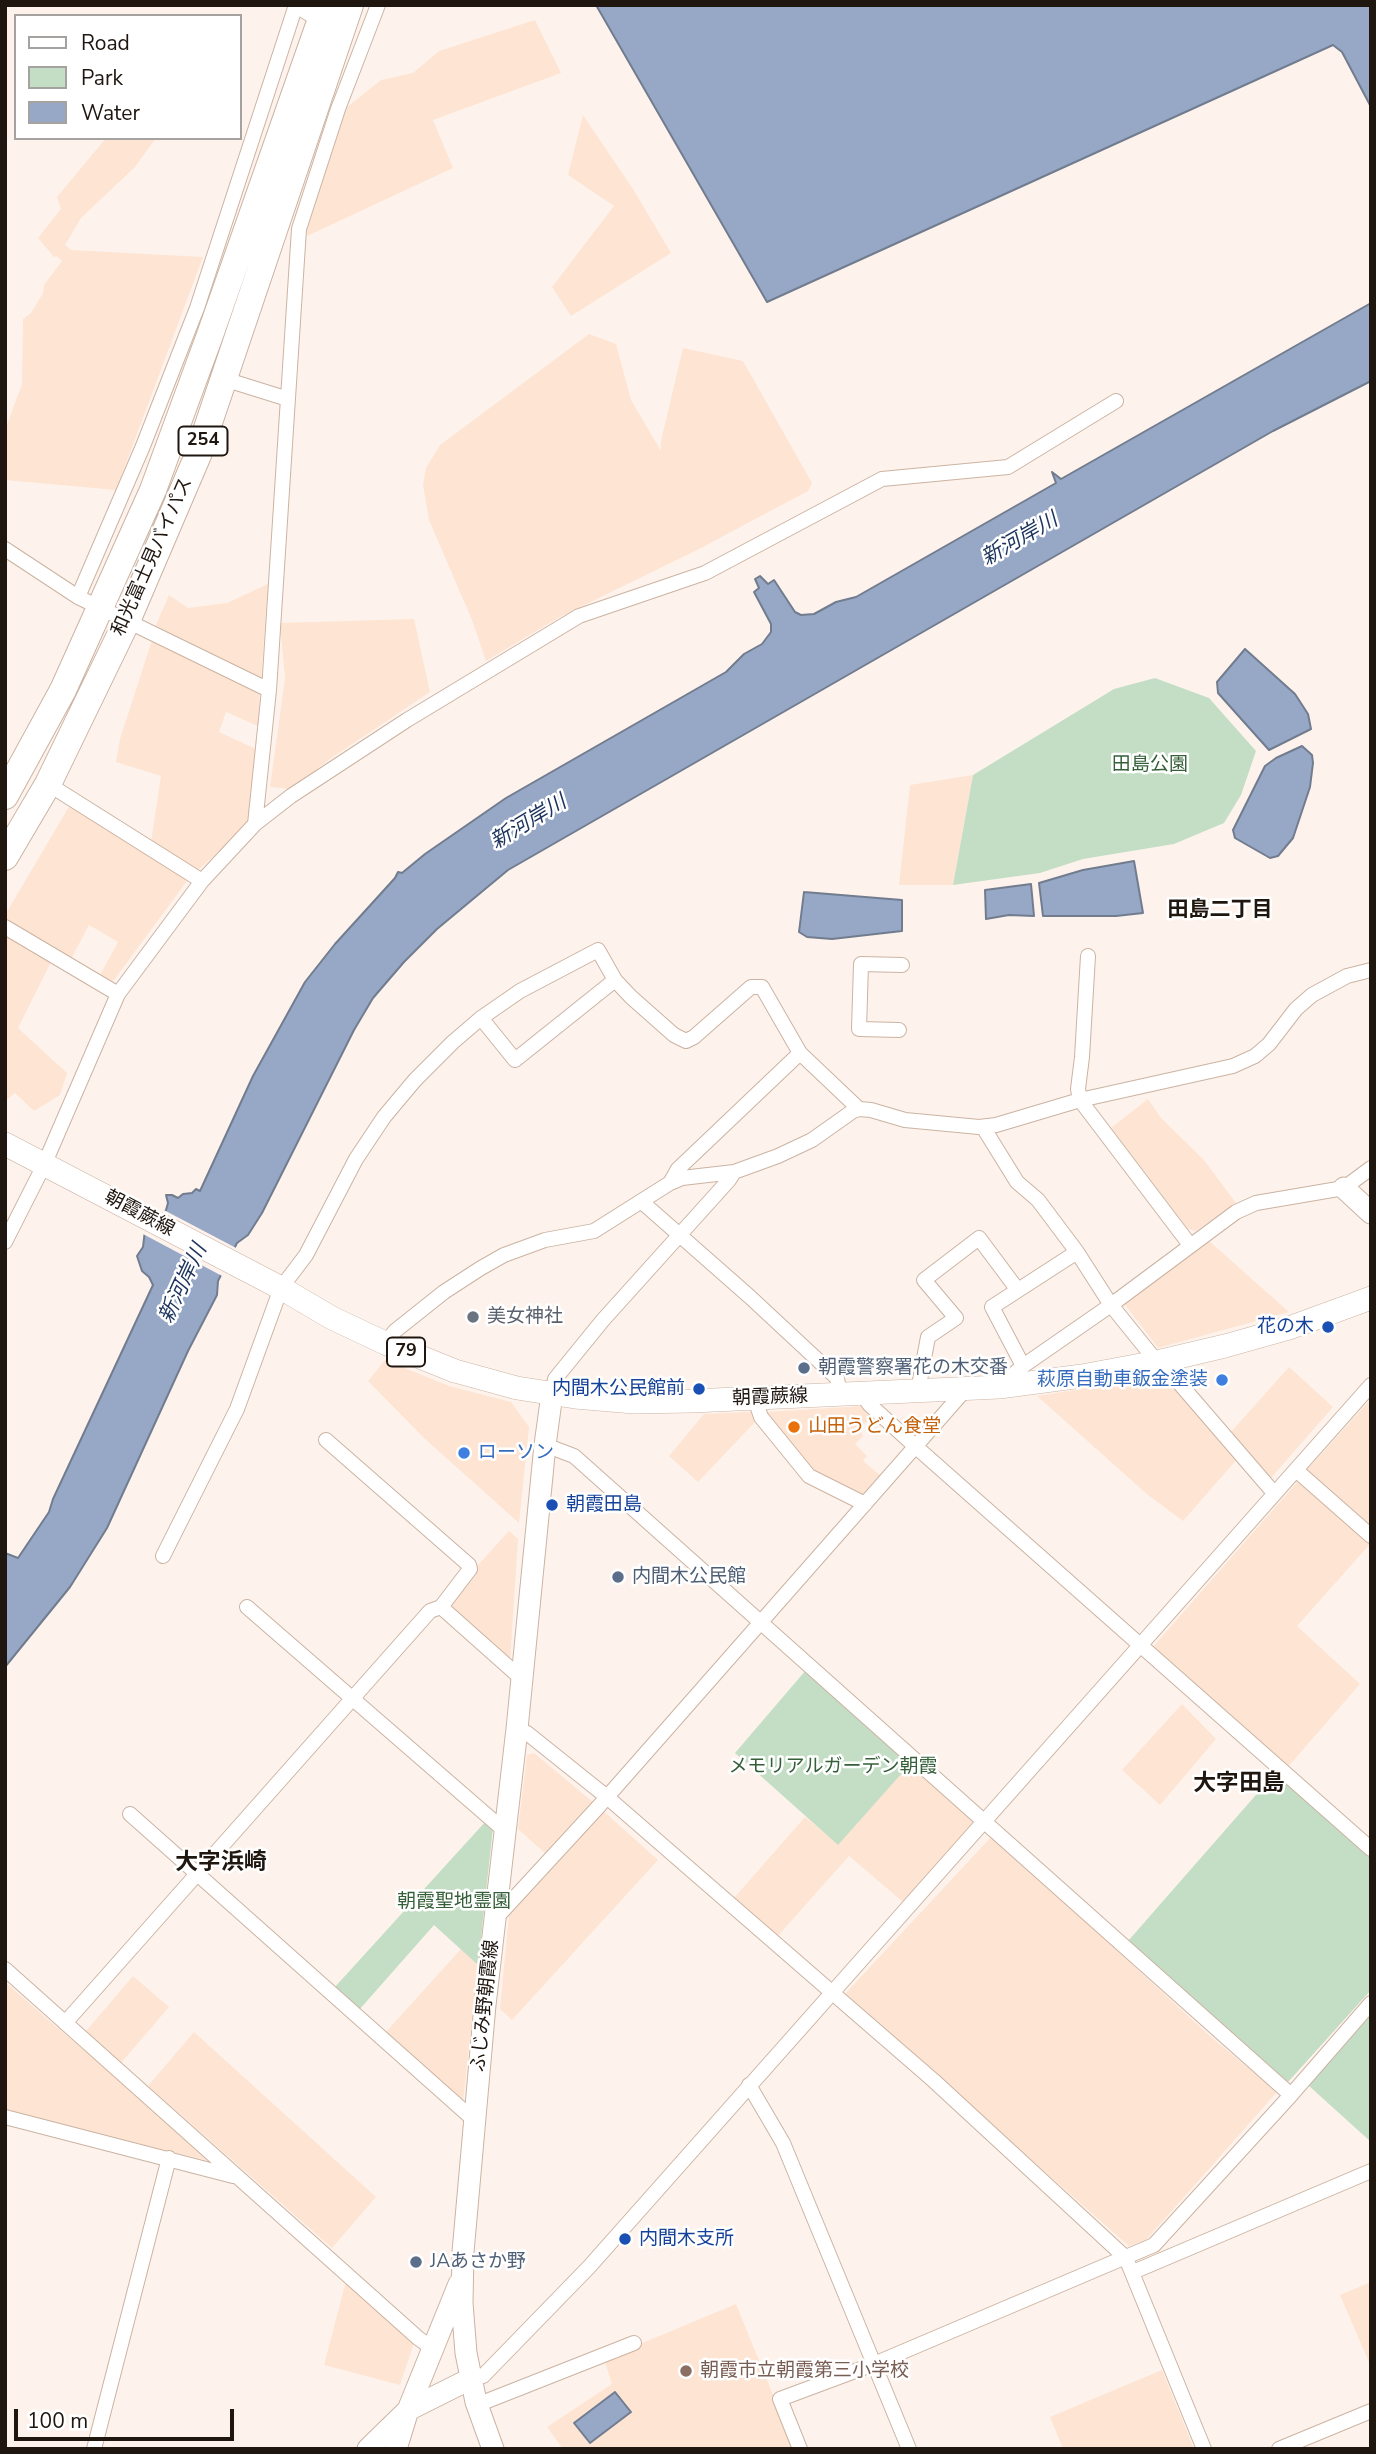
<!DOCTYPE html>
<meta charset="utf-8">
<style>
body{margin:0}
#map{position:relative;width:1376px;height:2454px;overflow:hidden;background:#fef3ec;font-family:"Nunito Sans",sans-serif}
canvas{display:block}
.frame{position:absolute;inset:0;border:7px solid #1f1610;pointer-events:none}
.legend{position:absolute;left:14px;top:14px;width:228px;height:126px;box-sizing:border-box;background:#fff;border:2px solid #a5a29f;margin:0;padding:9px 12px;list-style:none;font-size:21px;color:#1f1610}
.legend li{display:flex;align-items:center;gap:14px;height:35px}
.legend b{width:35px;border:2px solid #a5a29f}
.scale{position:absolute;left:14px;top:2409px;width:220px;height:32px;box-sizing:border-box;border:4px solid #1f1610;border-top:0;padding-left:9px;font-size:21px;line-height:24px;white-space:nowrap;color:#1f1610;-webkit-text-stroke:5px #fff;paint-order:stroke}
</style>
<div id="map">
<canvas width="1376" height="2454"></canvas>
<div class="frame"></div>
<ul class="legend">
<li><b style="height:9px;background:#fff"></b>Road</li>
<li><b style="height:19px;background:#c3dec5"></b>Park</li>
<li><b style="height:19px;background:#96a8c6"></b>Water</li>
</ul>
<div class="scale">100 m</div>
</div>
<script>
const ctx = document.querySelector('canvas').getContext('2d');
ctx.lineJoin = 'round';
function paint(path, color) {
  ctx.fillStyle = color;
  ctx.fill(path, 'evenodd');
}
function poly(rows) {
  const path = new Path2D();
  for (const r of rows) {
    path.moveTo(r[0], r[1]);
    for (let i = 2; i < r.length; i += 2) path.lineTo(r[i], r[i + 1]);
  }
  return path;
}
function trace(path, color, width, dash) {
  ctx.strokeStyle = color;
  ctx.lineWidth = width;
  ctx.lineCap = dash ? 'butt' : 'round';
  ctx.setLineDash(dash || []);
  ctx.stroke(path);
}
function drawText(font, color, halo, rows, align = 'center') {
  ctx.font = font + ' "Nunito Sans","Noto Sans JP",sans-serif';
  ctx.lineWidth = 5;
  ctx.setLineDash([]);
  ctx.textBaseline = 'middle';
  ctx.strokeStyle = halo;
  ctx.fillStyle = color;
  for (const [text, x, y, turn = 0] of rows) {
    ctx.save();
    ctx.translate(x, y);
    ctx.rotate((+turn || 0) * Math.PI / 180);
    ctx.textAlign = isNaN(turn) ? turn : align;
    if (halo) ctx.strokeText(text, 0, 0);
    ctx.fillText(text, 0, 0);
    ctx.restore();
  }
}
paint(poly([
 [535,20,561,73,433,120,453,168,307,236,306,223,346,108,381,80,413,73,439,51],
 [583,115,633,189,671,253,571,316,552,287,614,206,568,175],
 [106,138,156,138,135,167,81,218,65,245,71,250,203,257,116,490,5,480,5,430,22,384,23,319,31,313,43,293,44,285,62,261,57,256,54,257,38,238,61,209,57,197],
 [589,334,616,344,631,400,661,451,661,441,683,348,743,361,812,483,808,491,701,548,558,618,486,661,472,620,429,520,423,485,426,468,440,445],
 [268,584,261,680,158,629,156,625,169,595,188,608,227,603],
 [414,619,430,692,330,759,291,789,270,787,285,678,280,623],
 [153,637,260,691,258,726,226,712,219,732,258,750,251,817,242,831,197,871,151,842,161,776,116,762,120,739],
 [973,775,953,885,899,885,910,785],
 [70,805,143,848,187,881,114,980,107,982,99,977,118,942,89,925,71,959,5,920,5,915],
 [5,933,52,960,18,1028,67,1073,60,1095,34,1111,15,1093,5,1101],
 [1148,1099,1161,1118,1204,1160,1236,1203,1196,1231,1188,1229,1111,1128],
 [1208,1240,1289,1312,1158,1348,1123,1302],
 [385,1360,449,1386,511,1402,529,1427,519,1523,424,1438,368,1381],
 [1289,1367,1333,1407,1270,1479,1230,1433],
 [1166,1376,1238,1458,1183,1521,1148,1495,1037,1396],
 [1371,1399,1371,1529,1306,1471],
 [864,1406,875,1415,859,1428,863,1436,855,1444,867,1456,863,1461,880,1475,861,1496,811,1472,766,1412],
 [751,1412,758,1419,698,1482,669,1456,704,1414],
 [1299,1480,1371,1543,1297,1626,1360,1684,1287,1768,1152,1648],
 [509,1531,518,1539,510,1662,448,1606,477,1566],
 [1182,1704,1216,1739,1160,1805,1122,1770],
 [534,1753,594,1803,547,1855,518,1829,527,1755],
 [911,1763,972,1817,973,1823,903,1902,849,1856,777,1937,734,1898,805,1817,838,1844],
 [602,1810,658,1860,512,2020,500,2009,509,1915],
 [992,1836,1211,2037,1277,2092,1146,2240,1129,2246,844,1995],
 [461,1949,478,1965,463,2102,385,2033],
 [133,1976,169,2007,121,2063,86,2031],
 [5,1982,53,2024,218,2163,5,2111],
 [194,2032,376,2197,332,2248,148,2086],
 [346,2281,414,2343,400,2385,324,2365],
 [1371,2282,1371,2367,1340,2295],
 [736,2304,795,2449,563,2449,547,2427,612,2384,604,2359],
 [1162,2370,1194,2449,1063,2449,1050,2417]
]), '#fee4d2');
paint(poly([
 [1155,678,1209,698,1256,751,1241,795,1224,823,1174,844,1083,859,1040,873,953,885,973,775,1114,689],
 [806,1670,911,1763,838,1845,735,1753],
 [1276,1772,1371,1857,1371,1990,1288,2082,1128,1941],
 [486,1821,493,1828,478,1965,434,1925,359,2010,334,1988],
 [1371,2014,1371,2142,1308,2085]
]), '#c3dec5');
const water = poly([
 [596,5,1371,5,1371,107,1342,52,1333,45,767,302,596,5],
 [1371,303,1371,381,1273,431,508,870,437,929,404,962,373,998,354,1030,262,1213,248,1235,237,1243,218,1281,217,1295,188,1351,107,1528,70,1587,5,1667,5,1553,18,1558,49,1512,53,1499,153,1285,149,1277,142,1271,137,1256,143,1247,145,1230,166,1210,168,1203,166,1195,172,1195,178,1198,183,1194,192,1193,196,1189,200,1191,253,1076,305,982,335,944,395,878,398,872,402,873,425,854,506,798,726,672,744,654,762,644,771,632,771,624,754,592,759,588,755,579,760,576,768,584,774,580,795,612,801,615,814,614,836,602,856,597,1056,483,1052,472,1061,479,1371,303],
 [1245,649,1295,694,1308,714,1311,729,1269,750,1218,693,1217,682,1245,649],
 [1302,746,1312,755,1313,763,1310,787,1293,838,1278,856,1270,858,1235,838,1233,830,1265,766,1276,758,1302,746],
 [1134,861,1143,913,1116,916,1043,916,1039,883,1083,870,1134,861],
 [1031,884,1034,916,1009,915,986,919,985,890,1031,884],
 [804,892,902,900,902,931,832,939,807,937,799,932,804,892],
 [615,2392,631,2412,590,2443,574,2423,615,2392]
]);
paint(water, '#96a8c6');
trace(water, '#727c8f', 2);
paint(poly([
 [162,1209,238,1249,224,1277,141,1233,142,1229]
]), '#fef3ec');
const street = poly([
 [224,379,288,399],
 [5,549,78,597,269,690],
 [78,597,143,446,197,308,296,5],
 [48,784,202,881],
 [255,824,269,690,299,229,338,109,378,5],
 [5,927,118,994],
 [1088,956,1082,1057,1078,1089,1080,1100,1190,1245],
 [481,1018,515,1060,615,980],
 [899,1030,859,1029,861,964,902,965],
 [983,1127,1017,1182,1038,1200,1077,1252,1111,1305,1157,1362,1168,1370,1274,1493],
 [670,1183,678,1169,800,1053],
 [642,1202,750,1297,837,1378,840,1395],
 [5,1242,44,1165,118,994,202,881,255,824,291,796,407,720,579,616,705,573,882,479,1008,467,1116,401],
 [385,1343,395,1331,444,1292,481,1268,504,1255,545,1240,594,1231,670,1183,682,1178,734,1172,778,1156,812,1140,853,1111,859,1109,871,1110,905,1120,979,1127,996,1125,1080,1100,1233,1066,1255,1056,1269,1044,1296,1009,1312,995,1347,976,1371,970],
 [1023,1366,992,1307,1077,1252],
 [1000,1386,1023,1366,1111,1305,1236,1212,1256,1203,1344,1188,1371,1168],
 [921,1391,920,1380,928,1337,956,1318,924,1280,979,1238,1017,1289],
 [552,1394,555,1379,603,1320,729,1180,734,1172],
 [862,1394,869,1404,915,1446,1371,1849],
 [755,1399,761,1417,809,1476,865,1504],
 [326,1440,469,1565,470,1569,441,1607,522,1679],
 [545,1445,574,1456,1291,2095],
 [1296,1470,1371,1536],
 [163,1556,237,1409,281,1288,306,1255,356,1159,384,1117,415,1080,453,1042,481,1018,520,991,598,950,615,980,631,997,674,1035,686,1041,694,1037,751,987,762,987,800,1053,859,1109],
 [247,1607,505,1831],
 [517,1729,527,1733,607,1797,843,2002,933,2080,1126,2258,1204,2449],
 [130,1814,474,2120],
 [496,1918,600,1805,965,1390],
 [5,1969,418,2338,432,2348],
 [65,2023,430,1611,441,1607],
 [749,2085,783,2143,909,2449],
 [5,2117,233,2176],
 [1133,2272,1371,2171],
 [470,2379,483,2376,589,2267,1371,1385],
 [476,2402,487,2401,634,2343],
 [94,2449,169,2158],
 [800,2449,780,2399,874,2364,1154,2245,1291,2095,1371,2003],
 [1279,2449,1371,2411]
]);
const secondary = poly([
 [301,5,321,17,335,22],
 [1344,1188,1371,1213],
 [368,2449,408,2410,470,2379],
 [396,2449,408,2410,459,2284],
 [493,2449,476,2402,466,2353,462,2303,463,2252,485,2005,517,1729,545,1445,552,1394]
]);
const primary = poly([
 [5,1144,281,1288,332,1318,385,1343,455,1371,517,1388,575,1397,634,1402,692,1401,999,1387,1082,1376,1157,1362,1225,1346,1289,1328,1371,1298]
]);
const highway = poly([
 [5,796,63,690,153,490,210,335,326,5],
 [5,857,48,784,127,621,198,455,350,5]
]);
trace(street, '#cbb3a2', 16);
trace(secondary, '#cbb3a2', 23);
trace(primary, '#cbb3a2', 24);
trace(highway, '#cbb3a2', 28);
trace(street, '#fff', 14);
trace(secondary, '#fff', 21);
trace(primary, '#fff', 23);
trace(highway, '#fff', 26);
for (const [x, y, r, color] of [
 [473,1317,7,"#6b7280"],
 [1328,1327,7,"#1a4fb4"],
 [804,1368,7,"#5c6f8a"],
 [1222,1380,7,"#3f7fe0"],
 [699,1389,7,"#1a4fb4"],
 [794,1427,7,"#e8710a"],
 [464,1453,7,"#3f7fe0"],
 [552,1505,7,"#1a4fb4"],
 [618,1577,7,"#5c6f8a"],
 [625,2239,7,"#1a4fb4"],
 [416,2262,7,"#5c6f8a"],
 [686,2371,7,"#8d6e63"]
]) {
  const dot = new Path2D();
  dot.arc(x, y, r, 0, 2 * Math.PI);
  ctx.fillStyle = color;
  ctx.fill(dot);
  trace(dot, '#fff', 2.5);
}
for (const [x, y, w] of [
 [203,441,49],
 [406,1352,38]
]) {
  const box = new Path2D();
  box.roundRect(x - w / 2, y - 14.5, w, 29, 5);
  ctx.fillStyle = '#fff';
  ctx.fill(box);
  trace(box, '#1f1610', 2);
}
drawText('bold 18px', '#1f1610', null, [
 ["254",203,441],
 ["79",406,1352]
]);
drawText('19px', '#1f1610', '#fff', [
 ["和光富士見バイパス",153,557,-66],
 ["朝霞蕨線",139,1214,28],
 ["朝霞蕨線",770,1398,-2],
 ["ふじみ野朝霞線",486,2006,-84]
]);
drawText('19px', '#345f39', '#fff', [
 ["田島公園",1150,765],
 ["メモリアルガーデン朝霞",833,1767],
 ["朝霞聖地霊園",454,1902]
]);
drawText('19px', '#5b616d', '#fff', [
 ["美女神社",487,1317]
], 'left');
drawText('19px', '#164399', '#fff', [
 ["花の木",1314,1327],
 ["内間木公民館前",685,1389],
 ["朝霞田島",566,1505,"left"],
 ["内間木支所",639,2239,"left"]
], 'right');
drawText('19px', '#4e5e75', '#fff', [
 ["朝霞警察署花の木交番",818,1368],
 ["内間木公民館",632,1577],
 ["JAあさか野",430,2262]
], 'left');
drawText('19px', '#366cbe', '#fff', [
 ["萩原自動車鈑金塗装",1208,1380],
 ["ローソン",478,1453,"left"]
], 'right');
drawText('19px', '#c56008', '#fff', [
 ["山田うどん食堂",808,1427]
], 'left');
drawText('19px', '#785e54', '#fff', [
 ["朝霞市立朝霞第三小学校",700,2371]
], 'left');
drawText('italic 21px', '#1c335c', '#fff', [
 ["新河岸川",1020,540,-30],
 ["新河岸川",529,823,-31],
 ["新河岸川",184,1284,-65]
]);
drawText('bold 21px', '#1f1610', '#fff', [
 ["田島二丁目",1220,911]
]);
drawText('bold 23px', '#1f1610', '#fff', [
 ["大字田島",1239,1784],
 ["大字浜崎",221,1863]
]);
</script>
